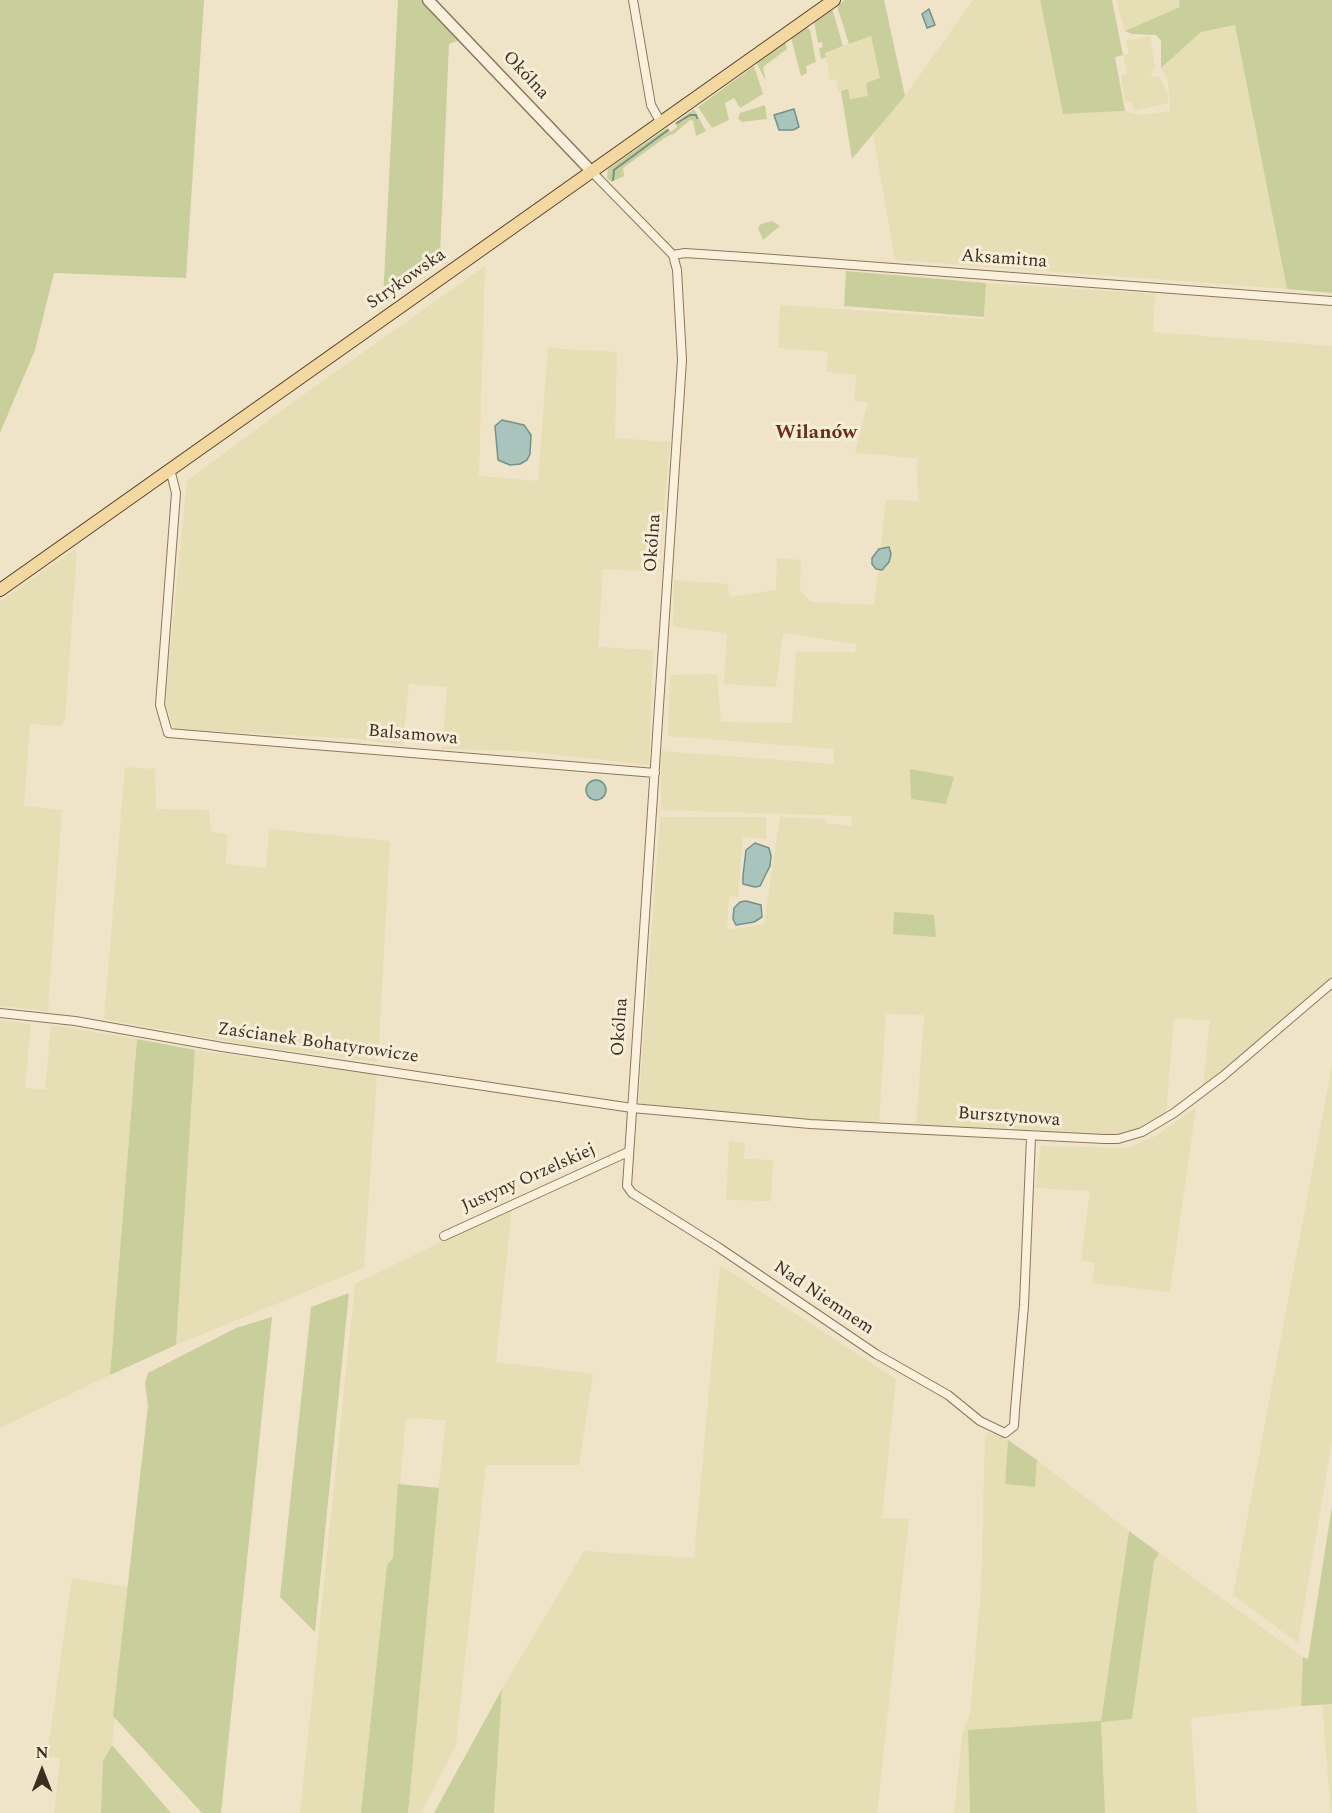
<!DOCTYPE html>
<meta charset="utf-8">
<style>
body{margin:0}
#map{position:relative;width:1332px;height:1813px;overflow:hidden;background:#f0e4c8;font-family:Spectral,serif}
canvas{display:block}
.north{position:absolute;left:12px;top:1741px;width:60px;height:60px;-webkit-text-stroke:4px #f7eed8;paint-order:stroke;rotate:0deg;font-size:16px;font-weight:700;line-height:24px;text-align:center;color:#3d2e20}
.north::after{content:'';display:block;margin:auto;width:21px;height:27px;background:#3d2e20;clip-path:polygon(50% 0,100% 100%,50% 72%,0 100%)}
</style>
<div id="map">
<canvas width="1332" height="1813"></canvas>
<div class="north">N</div>
</div>
<script>
const ctx = document.querySelector('canvas').getContext('2d');
ctx.lineJoin = 'round';
function paint(path, color) {
  ctx.fillStyle = color;
  ctx.fill(path, 'evenodd');
}
function poly(rows) {
  const path = new Path2D();
  for (const r of rows) {
    if (r.length === 3) {
      path.moveTo(r[0] + r[2], r[1]);
      path.arc(r[0], r[1], r[2], 0, 2 * Math.PI);
      continue;
    }
    path.moveTo(r[0], r[1]);
    for (let i = 2; i < r.length; i += 2) path.lineTo(r[i], r[i + 1]);
  }
  return path;
}
function trace(path, color, width, dash) {
  ctx.strokeStyle = color;
  ctx.lineWidth = width;
  ctx.lineCap = dash ? 'butt' : 'round';
  ctx.setLineDash(dash || []);
  ctx.stroke(path);
}
function drawText(font, color, halo, rows, align = 'center') {
  ctx.font = font + ' Spectral,serif';
  ctx.lineWidth = 6;
  ctx.setLineDash([]);
  ctx.textBaseline = 'middle';
  ctx.strokeStyle = halo;
  ctx.fillStyle = color;
  for (const [text, x, y, turn = 0] of rows) {
    ctx.save();
    ctx.translate(x, y);
    ctx.rotate((+turn || 0) * Math.PI / 180);
    ctx.textAlign = isNaN(turn) ? turn : align;
    if (halo) ctx.strokeText(text, 0, 0);
    ctx.fillText(text, 0, 0);
    ctx.restore();
  }
}
paint(poly([
 [973,0,1040,0,1063,114,1125,111,1141,115,1170,111,1168,80,1161,68,1201,32,1235,25,1287,289,895,260,873,134,905,96],
 [1116,0,1179,0,1181,7,1125,31],
 [871,36,880,79,871,81,869,96,850,100,848,89,838,91,836,79,830,80,825,53],
 [1150,36,1155,67,1151,73,1152,77,1159,76,1168,95,1168,103,1134,111,1132,101,1125,103,1121,75,1127,74,1123,55,1129,53,1126,41],
 [485,266,479,476,538,481,548,348,617,352,615,438,670,442,659,572,603,569,598,647,653,650,649,765,520,751,442,749,447,687,409,684,403,745,360,739,174,729,165,702,187,481,300,397],
 [986,283,1155,294,1153,332,1332,346,1332,979,1203,1086,1210,1021,1174,1018,1166,1114,1145,1127,1120,1134,1072,1136,916,1127,924,1015,886,1014,879,1125,827,1123,641,1104,639,1098,660,817,766,817,766,839,743,837,738,897,729,896,727,930,764,924,780,817,825,819,826,823,852,826,851,816,661,810,661,751,834,764,833,749,668,736,670,675,717,674,721,722,792,723,796,652,855,652,856,644,783,633,776,687,724,684,727,633,673,627,674,580,727,584,730,597,776,590,777,558,801,560,800,590,811,602,874,605,886,500,918,501,917,458,855,453,868,402,854,401,856,375,826,372,828,352,778,348,780,305,984,319],
 [74,550,77,551,65,720,61,726,30,724,24,806,62,810,48,1011,0,1006,0,601],
 [125,767,155,769,156,809,209,810,211,832,227,834,226,864,266,868,269,829,390,841,378,1062,254,1046,104,1019],
 [0,1020,31,1024,25,1088,45,1089,51,1025,137,1039,110,1375,0,1428],
 [195,1050,377,1075,364,1268,176,1345],
 [1332,1065,1332,1441,1298,1643,1233,1595],
 [1196,1107,1170,1292,1092,1283,1095,1263,1081,1260,1090,1191,1035,1188,1041,1146,1127,1148,1156,1136],
 [729,1141,745,1143,744,1159,773,1160,771,1201,726,1200],
 [512,1207,496,1362,593,1374,579,1465,486,1465,456,1745,421,1813,408,1813,430,1563,446,1420,406,1418,393,1559,387,1566,361,1813,300,1813,355,1284],
 [720,1265,896,1379,882,1518,909,1519,877,1813,494,1813,502,1689,584,1551,694,1558],
 [988,1432,1008,1440,1005,1484,1035,1486,1037,1460,1129,1531,1102,1721,1154,1561,1159,1553,1303,1657,1301,1706,1191,1718,1197,1813,1105,1813,1104,1791,968,1730,970,1813,954,1813,962,1735,970,1714,981,1590,985,1437],
 [72,1578,128,1587,112,1745,103,1761,101,1813,54,1813,60,1758,47,1756],
 [1322,1704,1332,1704,1332,1813,1331,1813]
]), '#e6deb5');
paint(poly([
 [0,0,204,0,186,278,54,273,35,350,0,433],
 [398,0,421,0,460,40,449,44,440,255,436,263,389,301,383,299],
 [845,0,884,0,905,96,852,159,841,91,848,89,850,99,868,96,866,83,880,78,871,36,849,44,837,6],
 [1040,0,1112,0,1123,55,1115,57,1125,111,1063,114],
 [1179,0,1332,0,1332,293,1287,289,1235,25,1201,32,1161,68,1161,41,1156,35,1132,34,1125,31,1180,7],
 [832,8,843,46,825,53,826,57,821,59,819,48,823,47,822,42,818,43,814,21],
 [806,27,810,30,816,62,806,66,807,73,801,76,791,38],
 [785,42,787,49,763,67,766,81,756,62],
 [754,66,763,94,740,108,734,98,725,103,729,120,712,128,698,107],
 [765,105,767,119,742,122,738,119,740,113],
 [694,109,706,131,696,136,693,121,690,120,675,133,666,137,623,168,624,176,611,182,607,178,608,169,667,128,671,132,677,127,675,123],
 [772,221,780,226,763,240,758,228,761,224],
 [846,271,986,283,984,317,844,306],
 [910,769,954,777,946,804,911,799],
 [894,912,934,915,936,937,893,934],
 [137,1039,195,1050,176,1345,110,1375],
 [349,1293,315,1632,280,1597,311,1307],
 [272,1317,221,1813,202,1813,113,1716,148,1406,145,1383,148,1373,236,1328],
 [1008,1440,1037,1460,1035,1487,1005,1484],
 [398,1484,439,1488,408,1813,361,1813,387,1565,393,1558],
 [1332,1506,1332,1704,1301,1706,1303,1657,1308,1659],
 [1129,1531,1159,1553,1154,1561,1132,1719,1101,1722,1105,1813,970,1813,968,1730,1101,1721],
 [502,1689,494,1813,434,1813],
 [112,1745,171,1813,101,1813,103,1761]
]), '#c9cf9b');
const water = poly([
 [929,9,935,25,927,28,922,14,929,9],
 [794,109,799,127,793,130,779,130,774,115,794,109],
 [502,420,524,425,531,435,530,454,527,460,520,464,510,465,498,460,495,426,502,420],
 [889,547,891,554,889,562,882,570,876,569,872,564,872,558,879,549,889,547],
 [596,790,10],
 [755,843,769,848,771,856,770,866,760,886,755,887,743,884,743,876,746,850,755,843],
 [746,901,761,905,762,917,754,922,736,925,733,919,734,908,740,902,746,901]
]);
paint(water, '#a9c4bc');
trace(water, '#6f938a', 1.5);
trace(poly([
 [677,123,690,115,696,115,697,118],
 [613,180,614,170,668,130]
]), '#6f938a', 2);
const minor = poly([
 [633,0,651,105,661,123],
 [591,171,673,255,677,270,682,360,627,1186,632,1193,718,1247,876,1354,948,1395,980,1421,1005,1433,1014,1426,1015,1410,1024,1305,1031,1137],
 [673,255,685,253,760,258,1332,301],
 [170,469,176,493,160,705,168,733,655,773],
 [0,1013,75,1021,222,1047,632,1108,810,1124,1104,1139,1118,1139,1142,1132,1174,1113,1223,1076,1332,983],
 [444,1236,628,1152]
]);
const tertiary = poly([
 [428,0,591,171]
]);
const primary = poly([
 [0,590,834,0]
]);
trace(minor, '#8d765c', 10);
trace(tertiary, '#8d765c', 13);
trace(primary, '#5b4430', 14);
trace(minor, '#faf1dc', 8);
trace(tertiary, '#faf1dc', 10);
trace(primary, '#f3d9a0', 12);
drawText('18px', '#3d2e20', '#f7eed8', [
 ["Okólna",525,76,47],
 ["Aksamitna",1004,260,4],
 ["Strykowska",407,280,-35],
 ["Okólna",654,543,-86],
 ["Balsamowa",413,736,5],
 ["Okólna",621,1027,-86],
 ["Zaścianek Bohatyrowicze",318,1044,8],
 ["Bursztynowa",1009,1118,4],
 ["Justyny Orzelskiej",529,1179,-24],
 ["Nad Niemnem",823,1299,34]
]);
drawText('bold 20px', '#6b2e1e', '#f7eed8', [
 ["Wilanów",816,434]
]);
</script>
